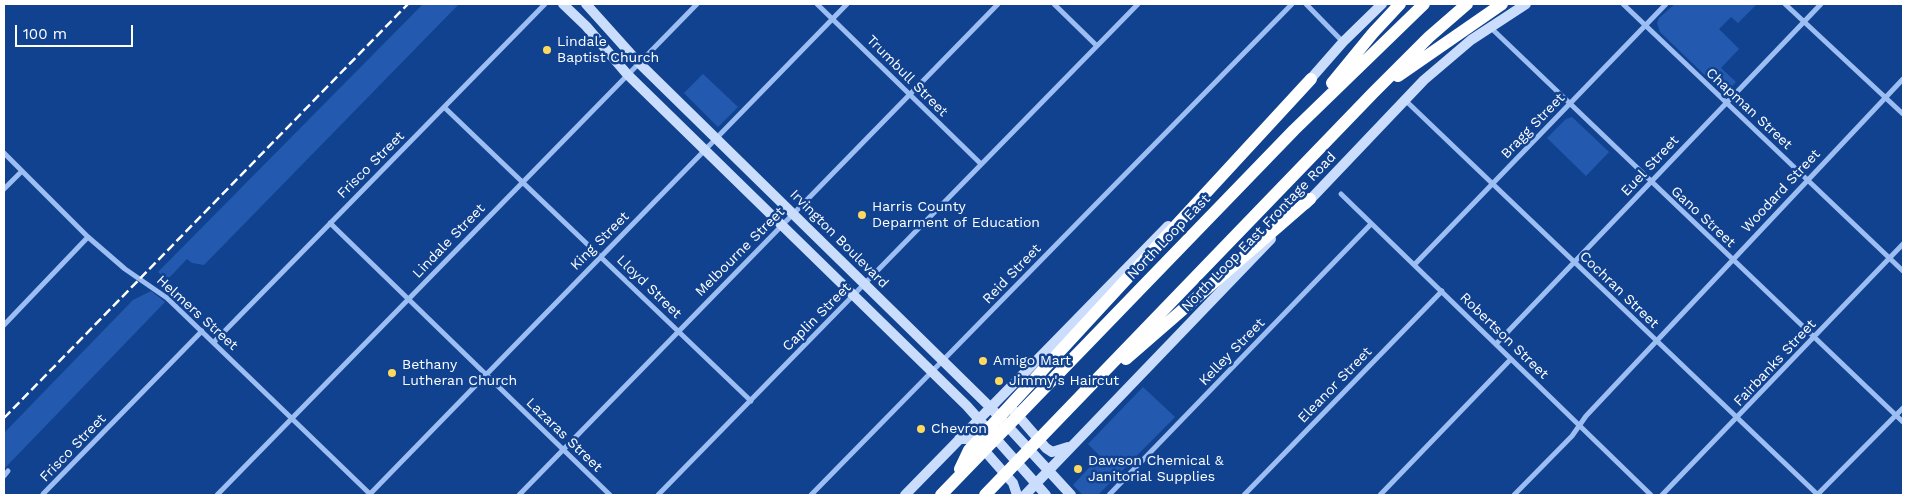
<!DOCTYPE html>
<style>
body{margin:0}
#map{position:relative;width:1907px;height:499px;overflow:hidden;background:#114290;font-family:"Work Sans",sans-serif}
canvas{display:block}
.frame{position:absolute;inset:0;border:5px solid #fff;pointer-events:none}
.scale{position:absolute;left:15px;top:25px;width:118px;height:22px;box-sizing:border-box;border:2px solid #fff;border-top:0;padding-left:6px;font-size:15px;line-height:18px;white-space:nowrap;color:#fff;-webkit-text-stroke:4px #114290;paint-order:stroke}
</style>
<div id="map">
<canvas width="1907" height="499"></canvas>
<div class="frame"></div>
<div class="scale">100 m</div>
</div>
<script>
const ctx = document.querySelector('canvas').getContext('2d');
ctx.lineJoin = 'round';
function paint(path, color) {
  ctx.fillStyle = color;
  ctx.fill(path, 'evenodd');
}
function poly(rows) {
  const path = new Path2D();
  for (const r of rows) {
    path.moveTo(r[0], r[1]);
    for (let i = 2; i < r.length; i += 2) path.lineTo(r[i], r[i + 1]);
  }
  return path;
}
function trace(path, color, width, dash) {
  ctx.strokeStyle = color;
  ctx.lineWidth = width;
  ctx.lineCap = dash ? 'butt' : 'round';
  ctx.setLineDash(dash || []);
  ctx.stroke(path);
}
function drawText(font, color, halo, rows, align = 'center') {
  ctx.font = font + ' "Work Sans",sans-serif';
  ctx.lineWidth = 5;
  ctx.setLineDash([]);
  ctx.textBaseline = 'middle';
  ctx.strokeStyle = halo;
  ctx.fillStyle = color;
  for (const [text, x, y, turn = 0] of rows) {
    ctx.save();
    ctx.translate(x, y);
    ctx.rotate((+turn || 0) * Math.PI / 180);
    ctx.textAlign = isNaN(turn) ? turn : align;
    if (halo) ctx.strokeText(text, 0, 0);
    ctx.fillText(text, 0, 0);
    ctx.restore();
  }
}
paint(poly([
 [423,4,459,4,204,265,192,263,187,259,167,280,158,272],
 [1675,4,1757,4,1738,23,1731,17,1719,29,1739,49,1721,68,1736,82,1729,89,1715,85,1660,32,1657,23,1659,18],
 [703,74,738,107,718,127,684,93],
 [1572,117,1609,152,1586,176,1547,138,1566,119],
 [151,291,165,302,4,469,4,433,133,300],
 [1143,387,1175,417,1098,495,1083,495,1073,485,1100,456,1088,444]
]), '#235aaf');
trace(poly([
 [817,4,981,164],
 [1054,4,1097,46],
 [1306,4,1343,42],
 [1623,4,1903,271],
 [1785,4,1903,114],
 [1490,27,1903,422],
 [1405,100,1818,495],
 [444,107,751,401],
 [4,153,88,237,125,269,167,298,371,495],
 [4,189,22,171],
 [1341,194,1651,495],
 [330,223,610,495],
 [1415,264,1666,4],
 [4,325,88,237],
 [214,342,545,4],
 [1496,344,1821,4],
 [4,476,8,471],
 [43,494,202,331],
 [370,494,847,4],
 [217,495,697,4],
 [519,495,998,4],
 [658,495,1138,4],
 [811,495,1292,4],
 [1109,495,1371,224],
 [1244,495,1442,291],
 [1380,495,1511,359],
 [1514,495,1572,436,1586,416,1903,79],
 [1662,495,1903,244],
 [1817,495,1903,408]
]), '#9cbef2', 5);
trace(poly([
 [563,4,586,26,627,74,967,406,1046,495],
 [586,4,639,63,990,407,1071,495],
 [1307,83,1343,42,1382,4],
 [1306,204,1424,80,1471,40,1526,4],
 [1014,411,1046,448,1052,452,1068,447],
 [959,439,973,439,977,442,1013,483,1017,495],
 [905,495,1168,226],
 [1025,495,1271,239]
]), '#caddfc', 10);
trace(poly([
 [1398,76,1502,4],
 [1332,83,1373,33,1400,4],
 [1126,359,1310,199],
 [960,469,969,450,1311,79],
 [941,495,1294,130,1424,4],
 [985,495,1373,93,1429,37,1467,4]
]), '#fff', 12);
trace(poly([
 [4,418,408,4]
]), '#fff', 2.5, [9, 4]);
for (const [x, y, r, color] of [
 [547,50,5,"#ffd95d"],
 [862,215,5,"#ffd95d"],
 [983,361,5,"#ffd95d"],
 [392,373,5,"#ffd95d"],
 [999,381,5,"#ffd95d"],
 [921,429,5,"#ffd95d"],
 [1078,469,5,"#ffd95d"]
]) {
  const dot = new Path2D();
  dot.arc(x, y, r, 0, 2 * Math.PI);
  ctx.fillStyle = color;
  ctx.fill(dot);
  trace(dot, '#114290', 2);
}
drawText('14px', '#fff', '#114290', [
 ["Lindale",557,42],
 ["Baptist Church",557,58],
 ["Harris County",872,207],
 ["Deparment of Education",872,223],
 ["Amigo Mart",993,361],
 ["Bethany",402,365],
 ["Lutheran Church",402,381],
 ["Jimmy's Haircut",1009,381],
 ["Chevron",931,429],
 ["Dawson Chemical &",1088,461],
 ["Janitorial Supplies",1088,477]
], 'left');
drawText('14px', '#fff', '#114290', [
 ["Trumbull Street",907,76,45],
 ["Chapman Street",1749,109,43],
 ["Bragg Street",1533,126,-46],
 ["Frisco Street",371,165,-45],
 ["Euel Street",1650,166,-47],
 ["Woodard Street",1781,191,-47],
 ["Gano Street",1703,217,43],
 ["North Loop East Frontage Road",1259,232,-46],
 ["North Loop East",1169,237,-46],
 ["Irvington Boulevard",839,239,45],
 ["Lindale Street",449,241,-46],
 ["King Street",600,241,-45],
 ["Melbourne Street",740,252,-45],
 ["Reid Street",1012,274,-46],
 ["Lloyd Street",649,287,44],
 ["Cochran Street",1619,290,44],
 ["Helmers Street",197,313,42],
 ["Caplin Street",817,317,-45],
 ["Robertson Street",1504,336,44],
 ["Kelley Street",1232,352,-46],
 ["Fairbanks Street",1775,363,-47],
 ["Eleanor Street",1335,385,-46],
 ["Lazaras Street",564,435,44],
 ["Frisco Street",73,448,-46]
]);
</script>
